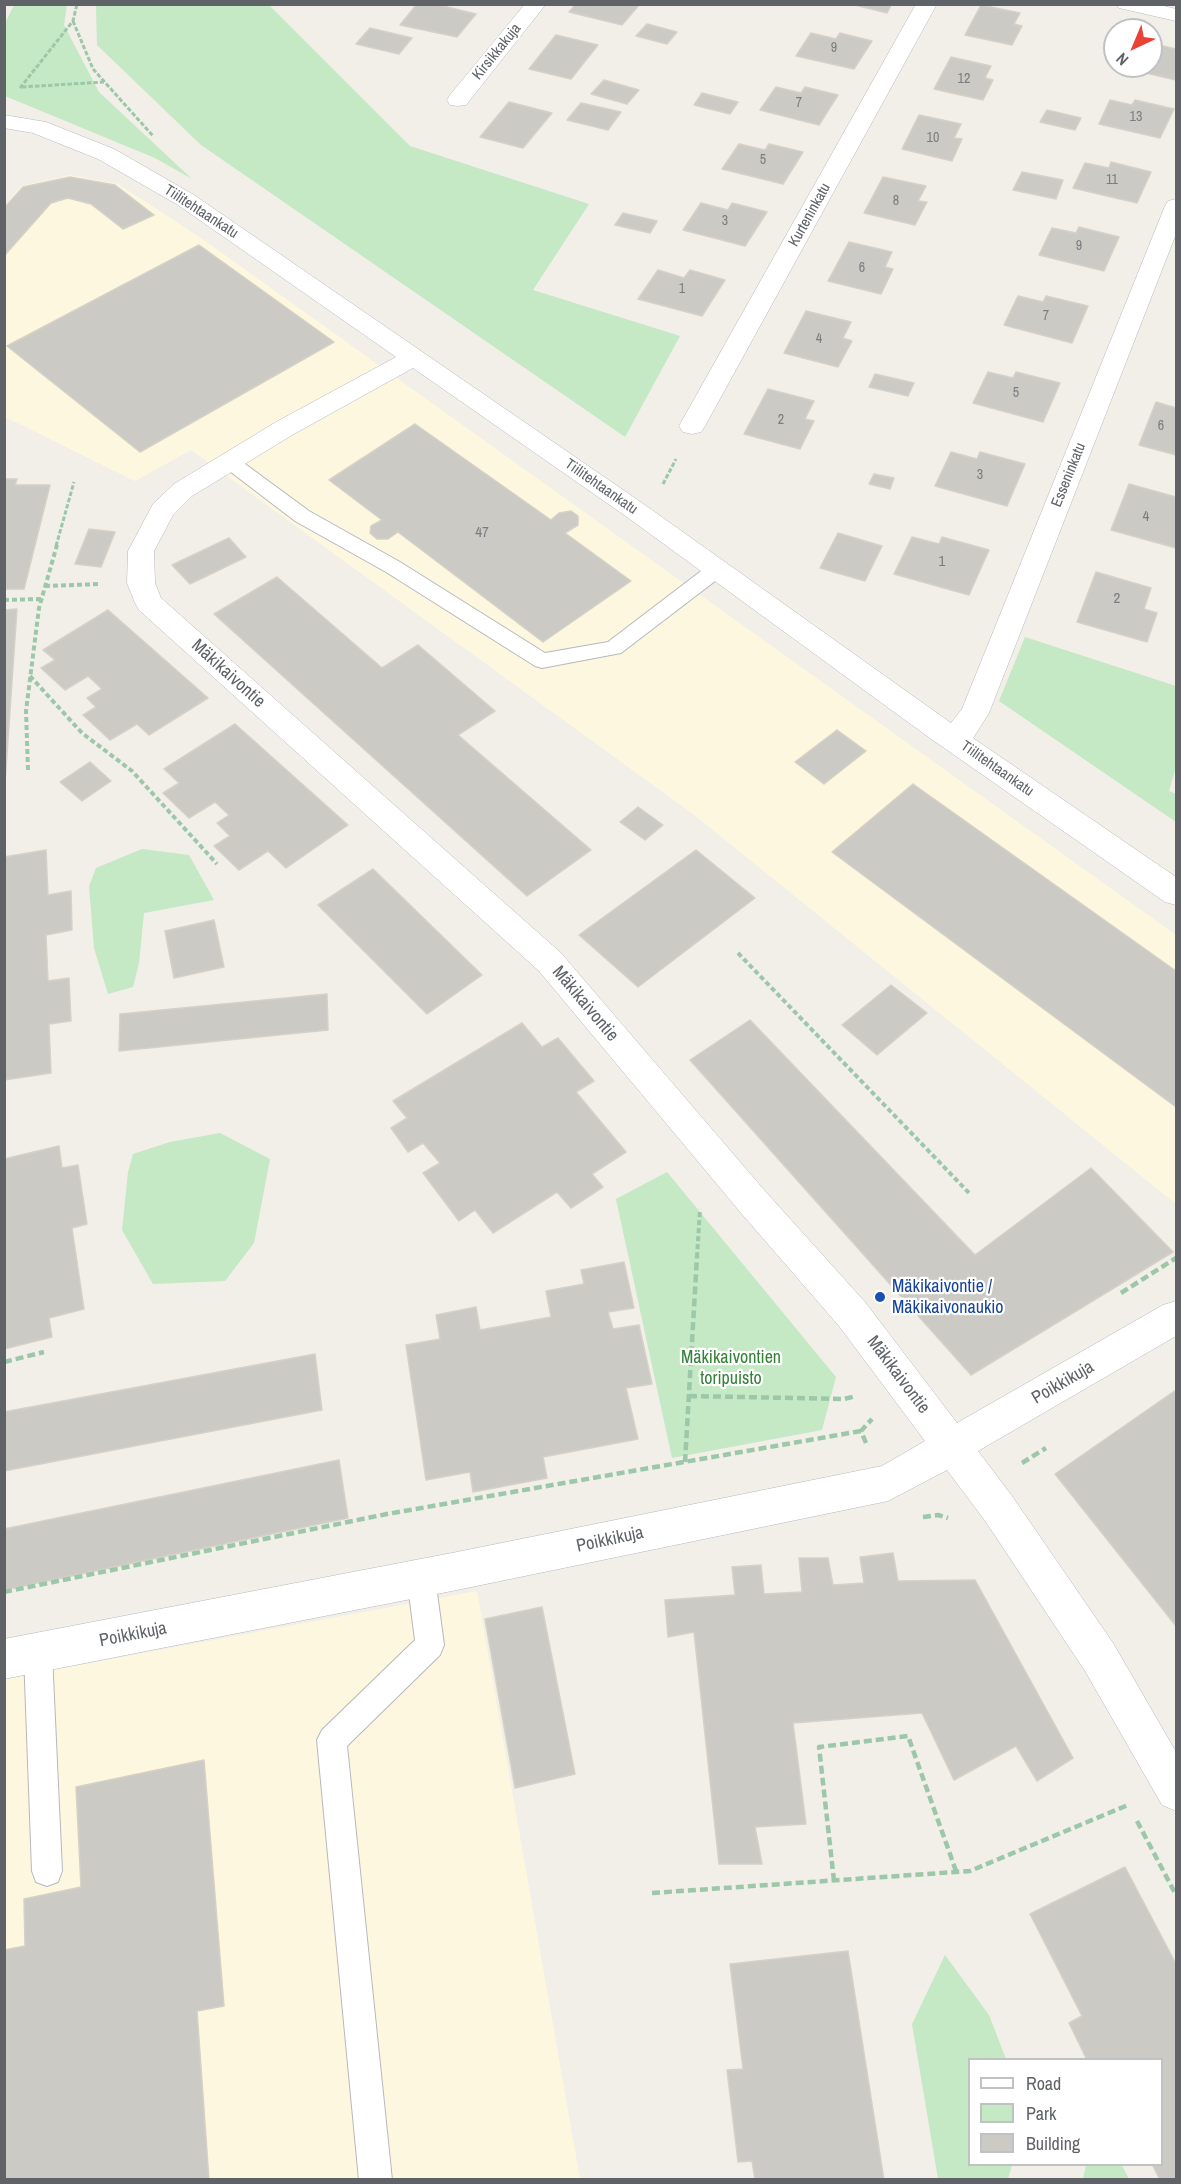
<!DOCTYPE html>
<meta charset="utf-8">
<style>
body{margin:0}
#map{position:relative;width:1181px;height:2184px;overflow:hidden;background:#f1efe8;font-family:"Archivo Narrow",sans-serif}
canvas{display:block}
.frame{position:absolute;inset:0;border:6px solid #5f6368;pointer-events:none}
.legend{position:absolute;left:968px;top:2058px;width:195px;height:108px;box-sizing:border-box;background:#fff;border:2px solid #bfc1c3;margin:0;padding:8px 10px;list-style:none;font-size:18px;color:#5f6368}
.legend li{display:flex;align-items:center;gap:12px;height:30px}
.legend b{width:30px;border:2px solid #bfc1c3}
.north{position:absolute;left:1103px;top:18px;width:60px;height:60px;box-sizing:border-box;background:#fff;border:2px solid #bfc1c3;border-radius:50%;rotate:224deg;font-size:16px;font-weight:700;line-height:24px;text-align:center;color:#5f6368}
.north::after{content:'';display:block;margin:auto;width:21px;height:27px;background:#ea4335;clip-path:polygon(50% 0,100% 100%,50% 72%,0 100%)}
</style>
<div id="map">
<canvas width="1181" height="2184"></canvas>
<div class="frame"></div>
<ul class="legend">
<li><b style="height:8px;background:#fff"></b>Road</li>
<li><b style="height:16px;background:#c5e8c5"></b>Park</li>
<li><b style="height:16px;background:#cccac5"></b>Building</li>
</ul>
<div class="north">N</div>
</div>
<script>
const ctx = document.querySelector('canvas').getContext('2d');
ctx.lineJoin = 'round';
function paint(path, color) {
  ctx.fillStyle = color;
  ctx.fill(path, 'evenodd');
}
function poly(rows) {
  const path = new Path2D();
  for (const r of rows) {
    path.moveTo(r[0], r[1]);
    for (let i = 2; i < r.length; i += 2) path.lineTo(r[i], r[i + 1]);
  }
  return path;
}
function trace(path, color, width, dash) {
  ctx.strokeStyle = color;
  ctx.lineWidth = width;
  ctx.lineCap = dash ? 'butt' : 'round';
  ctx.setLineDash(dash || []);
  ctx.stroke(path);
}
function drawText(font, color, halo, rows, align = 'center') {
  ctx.font = font + ' "Archivo Narrow",sans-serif';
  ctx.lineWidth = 4.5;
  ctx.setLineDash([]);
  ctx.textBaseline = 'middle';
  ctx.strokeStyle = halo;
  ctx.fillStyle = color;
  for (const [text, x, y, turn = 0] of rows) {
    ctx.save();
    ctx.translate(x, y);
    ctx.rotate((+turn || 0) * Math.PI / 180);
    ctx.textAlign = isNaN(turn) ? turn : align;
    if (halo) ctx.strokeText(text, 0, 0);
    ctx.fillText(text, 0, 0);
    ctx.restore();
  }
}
paint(poly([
 [70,175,118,184,201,238,1176,935,1176,1204,693,814,191,450,135,481,5,417,5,205,21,186],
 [477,1591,580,2179,5,2179,4,1679]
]), '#fef7e0');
paint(poly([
 [14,5,67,5,64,25,99,92,192,179,155,158,5,96,5,23],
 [96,5,269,5,410,146,589,204,533,290,680,336,625,437,201,145,97,45],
 [1025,637,1176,686,1176,767,1169,791,1176,794,1176,822,999,701],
 [142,849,189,855,214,900,144,913,139,963,133,987,108,994,94,948,89,886,96,868],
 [220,1133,270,1159,254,1243,225,1281,153,1284,122,1230,128,1172,133,1154,170,1142],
 [667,1172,836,1377,822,1430,672,1458,616,1199],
 [945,1955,989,2015,1006,2059,970,2060,970,2164,1012,2165,1008,2179,938,2179,912,2024],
 [1086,2165,1122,2165,1129,2179,1083,2179]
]), '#c5e8c5');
const building = poly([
 [417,4,435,4,476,14,457,37,400,25,417,4],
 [576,4,640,4,622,25,569,12,576,4],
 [851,4,892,4,887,13,851,4],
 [981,5,1020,13,1014,24,1022,26,1012,45,965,35,981,5],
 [647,24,677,32,667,44,636,36,647,24],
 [370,28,412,38,399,54,356,44,370,28],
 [811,33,836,39,840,33,872,41,854,69,796,56,811,33],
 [556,35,598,45,571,79,529,69,556,35],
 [1159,45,1176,49,1176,80,1124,68,1125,66,1151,66,1151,49,1157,50,1159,45],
 [951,57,991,66,985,78,993,80,983,100,934,89,951,57],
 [604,80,639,90,627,104,591,94,604,80],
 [776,87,801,93,805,87,838,95,819,125,760,110,776,87],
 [702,93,738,102,730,114,694,105,702,93],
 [1110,100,1132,105,1135,100,1174,109,1160,138,1099,124,1110,100],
 [509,102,552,113,523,148,480,137,509,102],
 [581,103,621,112,608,130,567,120,581,103],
 [1047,110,1081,118,1075,130,1040,122,1047,110],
 [919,115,961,124,954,138,962,139,952,161,902,149,919,115],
 [739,144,765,150,769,144,803,152,783,184,722,169,739,144],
 [1111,162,1151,172,1137,203,1073,188,1085,163,1109,168,1111,162],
 [1022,172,1063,180,1056,199,1013,190,1022,172],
 [70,177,115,185,154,215,123,229,91,204,68,198,51,203,4,256,4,208,23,187,70,177],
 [883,177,926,186,918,201,927,202,915,225,864,213,883,177],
 [701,203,728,210,732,203,767,212,745,246,683,230,701,203],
 [623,213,657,221,650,233,615,225,623,213],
 [1079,227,1119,237,1104,271,1039,255,1052,228,1076,233,1079,227],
 [849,242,892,252,885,267,893,269,881,294,828,281,849,242],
 [199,245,334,342,140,452,7,346,199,245],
 [658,270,684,278,690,270,725,280,702,316,638,299,658,270],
 [1018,296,1043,302,1046,296,1088,306,1072,343,1004,325,1018,296],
 [806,311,851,322,843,338,852,341,838,367,784,353,806,311],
 [988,372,1013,378,1016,372,1060,383,1043,422,973,403,988,372],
 [875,374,914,383,908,396,869,387,875,374],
 [768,389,814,401,805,419,814,421,800,449,744,434,768,389],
 [1156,402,1176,408,1176,455,1139,445,1156,402],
 [415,424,551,520,559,513,571,511,578,516,578,525,565,533,631,581,543,642,398,532,388,539,377,539,370,533,371,526,382,520,329,480,415,424],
 [951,452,977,459,980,452,1025,464,1007,506,935,486,951,452],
 [874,474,894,478,890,489,869,484,874,474],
 [4,479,17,479,15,485,50,485,24,589,4,589,4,479],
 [1129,484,1176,497,1176,548,1111,530,1129,484],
 [89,529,115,532,101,567,75,564,89,529],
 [838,533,882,546,865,581,820,568,838,533],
 [912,537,939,544,942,537,989,550,969,595,894,574,912,537],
 [229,538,246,557,190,584,172,565,229,538],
 [1096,572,1151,588,1144,609,1157,613,1147,642,1077,622,1096,572],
 [277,577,382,668,418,645,495,711,458,735,591,850,527,896,214,614,277,577],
 [17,609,4,797,4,610,17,609],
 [108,610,208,698,149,735,137,724,110,740,83,715,96,707,87,698,102,689,88,676,65,690,41,668,55,660,43,650,108,610],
 [235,724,348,825,286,868,268,851,239,870,214,846,230,836,217,823,229,815,215,802,189,818,163,793,179,783,164,769,235,724],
 [837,730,866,751,824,784,795,762,837,730],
 [90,762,111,781,82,801,60,782,90,762],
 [913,784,1176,971,1176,1107,832,852,913,784],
 [638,807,663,825,645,840,620,822,638,807],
 [46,850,48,895,71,891,72,930,46,935,48,981,69,978,71,1021,49,1024,51,1073,4,1080,4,857,46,850],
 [696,850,755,898,638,987,579,935,696,850],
 [373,869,482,975,427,1014,318,905,373,869],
 [214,920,224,967,174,978,165,931,214,920],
 [891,985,927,1013,877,1055,842,1025,891,985],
 [327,994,328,1030,119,1051,120,1014,327,994],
 [750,1020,975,1255,1091,1168,1173,1252,971,1375,690,1060,750,1020],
 [522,1023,542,1047,558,1038,594,1081,576,1092,626,1152,592,1174,603,1187,571,1208,557,1192,493,1233,475,1210,459,1221,423,1173,440,1163,423,1143,408,1152,391,1128,407,1118,393,1101,522,1023],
 [59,1146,62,1168,78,1165,87,1224,72,1228,84,1309,49,1318,52,1337,4,1349,4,1159,59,1146],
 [624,1262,634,1308,608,1312,613,1329,639,1325,652,1384,626,1388,638,1439,543,1457,547,1478,473,1492,470,1472,426,1480,406,1345,440,1339,436,1315,476,1307,480,1330,551,1317,546,1291,584,1284,581,1270,624,1262],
 [315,1354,322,1410,4,1471,4,1412,315,1354],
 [1176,1390,1176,1626,1055,1474,1176,1390],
 [339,1460,348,1518,4,1590,4,1529,339,1460],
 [893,1553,898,1581,975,1580,1073,1758,1037,1781,1016,1746,954,1780,922,1713,793,1723,806,1824,755,1827,762,1864,719,1864,694,1632,668,1637,665,1600,735,1595,732,1567,761,1565,764,1594,802,1592,799,1558,828,1558,833,1585,864,1583,860,1557,893,1553],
 [542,1607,575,1774,515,1788,485,1619,542,1607],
 [204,1760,224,2006,197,2011,209,2180,4,2180,4,1950,25,1946,24,1899,81,1887,76,1787,204,1760],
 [1125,1867,1176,1964,1176,2180,1160,2180,1152,2164,1162,2164,1162,2060,1087,2060,1069,2023,1082,2016,1030,1914,1125,1867],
 [848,1951,884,2180,755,2180,752,2161,738,2162,727,2070,743,2069,730,1964,848,1951]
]);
paint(building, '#cccac5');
trace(building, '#d6d1c6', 1.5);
const lane = poly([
 [230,456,237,458,309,511,400,562,545,653,608,642,709,565,716,563,723,565,726,570,723,575,621,653,542,668,535,666,386,572,295,521,223,466,221,462,223,458,230,456],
 [421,1564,431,1568,435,1578,444,1645,440,1655,347,1746,392,2180,359,2180,317,1740,322,1730,415,1640,407,1578,411,1568,421,1564],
 [38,1640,48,1644,52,1654,62,1871,58,1882,47,1886,36,1882,32,1871,24,1654,28,1644,38,1640]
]);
const street = poly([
 [525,4,546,4,466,105,458,106,450,105,447,100,450,95,525,4],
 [916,4,937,4,705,426,701,432,692,434,683,432,679,426,916,4],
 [1116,4,1156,4,1176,9,1176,21,1119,8,1116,4],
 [4,115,46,122,114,149,194,195,645,505,951,723,962,709,1165,206,1168,201,1176,199,1176,234,989,713,973,738,1176,877,1176,905,1165,902,927,736,627,517,413,368,294,434,192,496,173,515,154,551,155,583,161,598,561,953,765,1191,865,1302,957,1423,1163,1305,1176,1301,1176,1336,978,1451,1012,1496,1113,1643,1176,1752,1176,1811,1162,1805,1085,1671,986,1522,947,1470,888,1501,457,1590,4,1679,4,1639,457,1552,882,1466,925,1441,839,1326,741,1213,539,971,139,610,135,603,127,583,128,551,153,504,174,484,276,422,396,357,178,205,98,159,33,133,4,128,4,115]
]);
trace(lane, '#b5b8bc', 2);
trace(street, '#b5b8bc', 1);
trace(poly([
 [73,21,93,69,153,136],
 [22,87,104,82],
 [20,88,73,21,77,4],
 [663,484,676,459],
 [56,546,74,482]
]), '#9cc7a9', 3, [4.5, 2]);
trace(poly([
 [45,586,101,584],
 [4,600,41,599],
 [30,676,82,733,132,771,217,864],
 [28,770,26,711,39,608,57,545],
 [738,953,971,1195],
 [697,1257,700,1209]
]), '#9cc7a9', 4, [5, 3]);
trace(poly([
 [1121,1293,1176,1258],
 [4,1362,44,1352],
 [689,1396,844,1399,856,1396],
 [866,1443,861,1431,872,1419],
 [685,1462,697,1256],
 [1022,1463,1046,1448],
 [923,1517,938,1515,948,1518],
 [4,1592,387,1514,861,1431],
 [1137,1821,1176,1895],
 [834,1881,819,1747,908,1736,956,1871],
 [652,1893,970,1871,1128,1805]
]), '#9cc7a9', 4.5, [8, 4]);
paint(lane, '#fff');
paint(street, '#fff');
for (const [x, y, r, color] of [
 [880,1297,6,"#1a4fb4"]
]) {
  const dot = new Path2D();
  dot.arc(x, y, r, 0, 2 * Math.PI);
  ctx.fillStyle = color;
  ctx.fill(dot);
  trace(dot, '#fff', 2);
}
drawText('14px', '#7a7d7f', null, [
 ["9",834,48],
 ["12",964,79],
 ["7",799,103],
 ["13",1136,117],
 ["10",933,138],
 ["5",763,160],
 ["11",1112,180],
 ["8",896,201],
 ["3",725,221],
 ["9",1079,246],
 ["6",862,268],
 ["1",682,289],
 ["7",1046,316],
 ["4",819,339],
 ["5",1016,393],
 ["2",781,420],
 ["6",1161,426],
 ["3",980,475]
]);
drawText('15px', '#5f6368', '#fff', [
 ["Kirsikkakuja",497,52,-51],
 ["Tiilitehtaankatu",201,212,33],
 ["Kurteninkatu",810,215,-61],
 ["Esseninkatu",1069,475,-68],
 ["Tiilitehtaankatu",601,487,35],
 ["Tiilitehtaankatu",997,769,35]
]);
drawText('15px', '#7a7d7f', null, [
 ["4",1146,517],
 ["47",482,533],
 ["1",942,562],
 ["2",1117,599]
]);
drawText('18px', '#5f6368', '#fff', [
 ["Mäkikaivontie",228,674,42],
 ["Mäkikaivontie",585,1004,50],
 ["Mäkikaivontie",898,1375,53],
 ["Poikkikuja",1063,1383,-30],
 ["Poikkikuja",610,1540,-12],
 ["Poikkikuja",133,1635,-11]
]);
drawText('18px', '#164399', '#fff', [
 ["Mäkikaivontie /",892,1287],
 ["Mäkikaivonaukio",892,1308]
], 'left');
drawText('18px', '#348238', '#fff', [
 ["Mäkikaivontien",731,1358],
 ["toripuisto",731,1379]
]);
</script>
